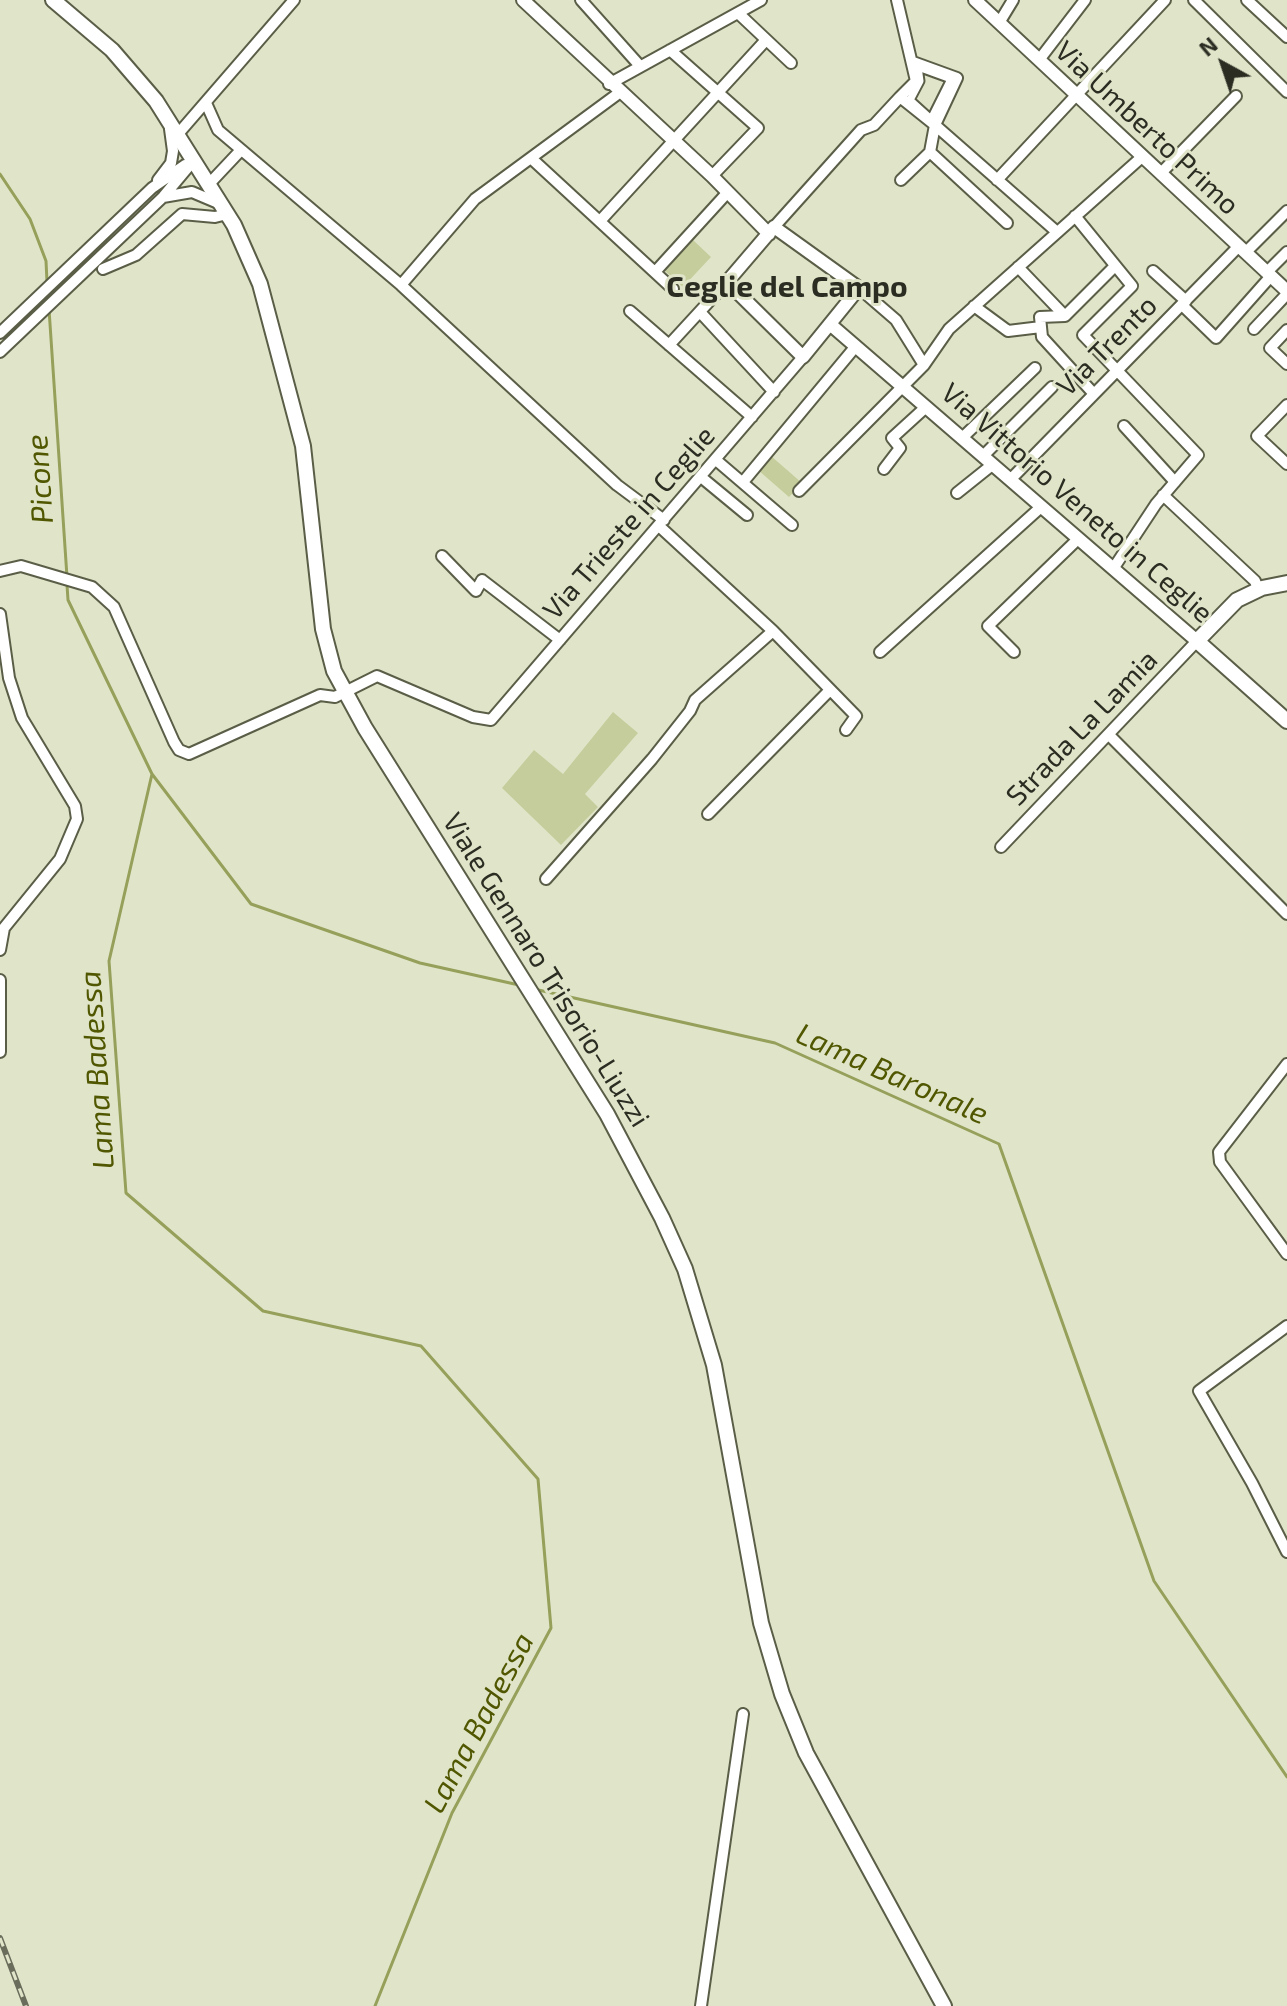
<!DOCTYPE html>
<style>
body{margin:0}
#map{position:relative;width:1287px;height:2006px;overflow:hidden;background:#e0e5c9;font-family:"Exo 2",sans-serif}
canvas{display:block}
.north{position:absolute;left:1183px;top:24px;width:80px;height:80px;-webkit-text-stroke:6px #e0e5c9;paint-order:stroke;rotate:320deg;font-size:22px;font-weight:700;line-height:32px;text-align:center;color:#2b2c22}
.north::after{content:'';display:block;margin:auto;width:28px;height:36px;background:#2b2c22;clip-path:polygon(50% 0,100% 100%,50% 72%,0 100%)}
</style>
<div id="map">
<canvas width="1287" height="2006"></canvas>
<div class="north">N</div>
</div>
<script>
const ctx = document.querySelector('canvas').getContext('2d');
ctx.lineJoin = 'round';
function paint(path, color) {
  ctx.fillStyle = color;
  ctx.fill(path, 'evenodd');
}
function poly(rows) {
  const path = new Path2D();
  for (const r of rows) {
    path.moveTo(r[0], r[1]);
    for (let i = 2; i < r.length; i += 2) path.lineTo(r[i], r[i + 1]);
  }
  return path;
}
function trace(path, color, width, dash) {
  ctx.strokeStyle = color;
  ctx.lineWidth = width;
  ctx.lineCap = dash ? 'butt' : 'round';
  ctx.setLineDash(dash || []);
  ctx.stroke(path);
}
function drawText(font, color, halo, rows, align = 'center') {
  ctx.font = font + ' "Exo 2",sans-serif';
  ctx.lineWidth = 6;
  ctx.setLineDash([]);
  ctx.textBaseline = 'middle';
  ctx.strokeStyle = halo;
  ctx.fillStyle = color;
  for (const [text, x, y, turn = 0] of rows) {
    ctx.save();
    ctx.translate(x, y);
    ctx.rotate((+turn || 0) * Math.PI / 180);
    ctx.textAlign = isNaN(turn) ? turn : align;
    if (halo) ctx.strokeText(text, 0, 0);
    ctx.fillText(text, 0, 0);
    ctx.restore();
  }
}
paint(poly([
 [693,240,711,257,683,287,665,271],
 [771,456,802,483,789,497,758,470],
 [613,712,638,733,585,794,598,807,561,845,502,788,534,750,563,774]
]), '#c5cd9c');
trace(poly([
 [0,174,30,219,46,261,47,282],
 [49,309,67,577],
 [67,585,68,600,152,774,251,904,420,963,519,985],
 [152,774,109,961,126,1193,263,1311,421,1346,538,1479,551,1628,452,1813,375,2006],
 [534,989,775,1043,999,1144,1154,1581,1287,1777]
]), '#96a05a', 3);
const pedestrian = poly([
 [918,67,951,79,931,119,910,100,920,81,918,67]
]);
const minor = poly([
 [581,0,640,66],
 [897,0,916,81,900,97,935,125,957,78,913,62],
 [1194,0,1287,92],
 [1247,0,1287,37],
 [738,13,791,63],
 [999,23,1013,0],
 [670,50,758,128,712,176],
 [1039,60,1085,0],
 [609,84,761,0],
 [206,103,218,130,401,285,617,485,664,520],
 [935,125,1057,232],
 [178,134,294,0],
 [930,152,935,125],
 [532,159,673,289],
 [1161,173,1236,96],
 [158,180,171,163,173,151,170,129],
 [901,180,930,152,1007,223],
 [997,180,1165,0],
 [209,184,241,150],
 [163,197,192,192,218,203],
 [1075,216,1132,286,1083,335,1198,455,1156,504,1113,569],
 [600,221,766,40],
 [774,227,861,130,874,125,900,97],
 [1246,252,1287,211],
 [1018,267,1064,315],
 [103,269,136,255,182,214,215,217,227,214],
 [1153,271,1186,301],
 [655,272,728,192],
 [1267,272,1287,252],
 [401,285,475,199,619,93],
 [859,288,896,320,924,365],
 [1182,305,1216,338,1271,276],
 [974,306,1008,331,1041,327],
 [630,311,752,417],
 [700,312,774,392],
 [1254,329,1287,294],
 [1287,330,1270,348,1287,364],
 [0,333,152,188,185,165],
 [669,345,727,282],
 [0,352,163,197,194,160],
 [1094,394,1042,337,1040,317,1065,316,1115,266],
 [1287,405,1257,436,1287,464],
 [1124,426,1175,482],
 [962,438,1035,368],
 [983,456,1052,387],
 [716,460,792,525],
 [884,469,900,448,892,438,926,407],
 [701,477,747,515],
 [1010,480,1239,246],
 [743,482,856,346],
 [799,491,924,365,949,329,1143,156],
 [957,493,992,465],
 [1163,495,1255,581,1258,589],
 [659,526,773,631,856,716,846,730],
 [442,556,476,591,482,580,560,640],
 [0,571,21,566,92,587,114,607,174,742,179,750,189,754,320,695,335,697,377,676,473,717,491,720,803,357],
 [0,614,9,678,22,718,75,806,77,819,60,859,4,928,0,950],
 [880,652,1041,507],
 [1014,652,988,626,1078,539],
 [1109,735,1287,914],
 [708,814,830,690],
 [1001,847,1197,641],
 [546,879,652,759,690,711,695,700,773,631],
 [0,980,0,1052],
 [1287,1064,1219,1152,1220,1162,1287,1254],
 [1287,1326,1199,1391,1252,1483,1287,1552],
 [701,2006,743,1714]
]);
const tertiary = poly([
 [523,0,712,176,769,234],
 [975,0,1287,291],
 [774,227,859,288,803,357,727,282,774,227],
 [831,325,1197,641]
]);
const secondary = poly([
 [53,0,112,50,156,101,234,225,260,284,303,446,323,629,334,671,365,728,607,1114,662,1218,685,1269,714,1365,761,1623,782,1694,806,1753,944,2006],
 [1287,583,1262,588,1237,600,1197,641,1287,721]
]);
trace(pedestrian, '#5a5e47', 11);
trace(minor, '#5a5e47', 14);
trace(tertiary, '#5a5e47', 16);
trace(secondary, '#5a5e47', 18);
trace(pedestrian, '#fff', 7);
trace(minor, '#fff', 10);
trace(tertiary, '#fff', 12);
trace(secondary, '#fff', 14);
const rail = poly([
 [0,1938,26,2006]
]);
trace(rail, '#6a6d5c', 6);
trace(rail, '#e0e5c9', 3, [9]);
drawText('28px', '#2b2c22', '#e0e5c9', [
 ["Via Umberto Primo",1147,128,43],
 ["Via Trento",1107,346,-45],
 ["Via Vittorio Veneto in Ceglie",1077,503,41],
 ["Via Trieste in Ceglie",629,523,-49],
 ["Strada La Lamia",1082,728,-46],
 ["Viale Gennaro Trisorio-Liuzzi",546,970,58]
]);
drawText('bold 30px', '#2b2c22', '#e0e5c9', [
 ["Ceglie del Campo",787,287]
]);
drawText('italic 30px', '#505700', '#e0e5c9', [
 ["Picone",40,479,-94],
 ["Lama Badessa",97,1070,-94],
 ["Lama Baronale",892,1074,24],
 ["Lama Badessa",479,1723,-62]
]);
</script>
